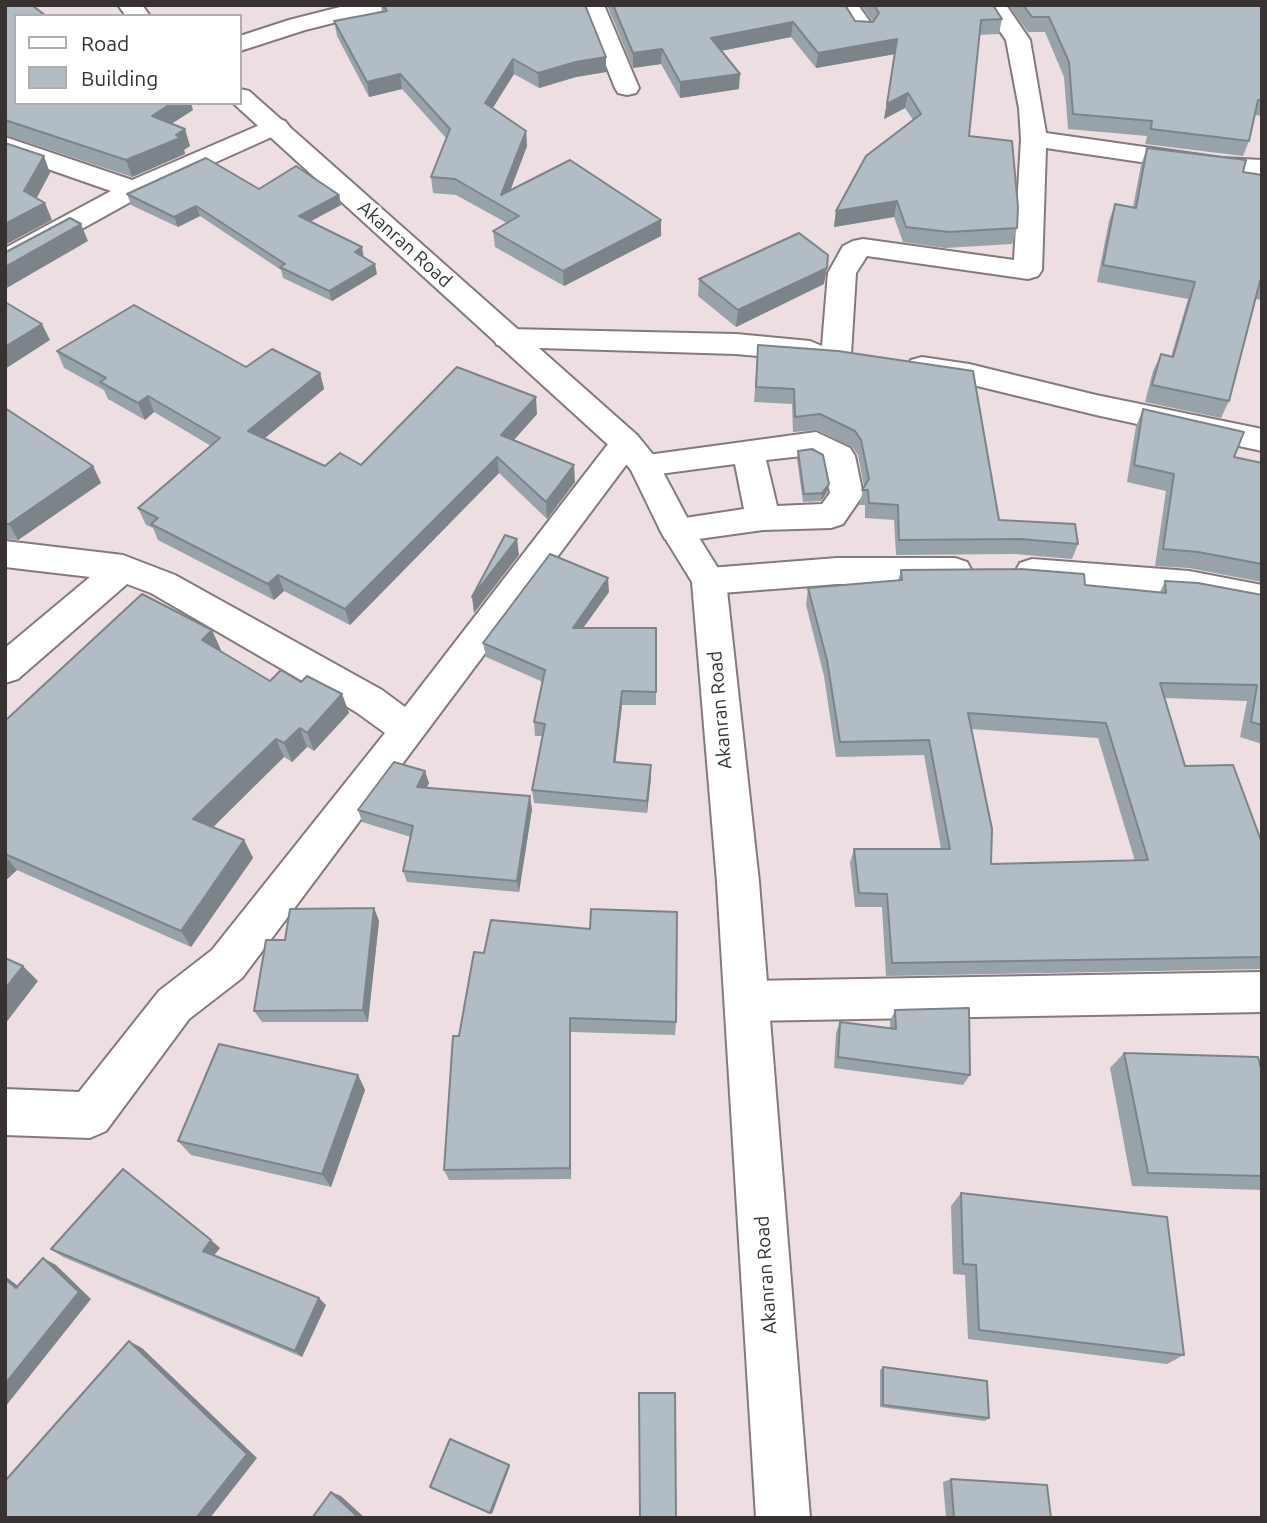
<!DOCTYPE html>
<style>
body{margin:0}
#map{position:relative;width:1267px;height:1523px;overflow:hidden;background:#ecdee1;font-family:Ubuntu,sans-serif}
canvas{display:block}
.frame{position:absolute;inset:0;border:7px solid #373132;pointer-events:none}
.legend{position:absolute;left:14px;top:14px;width:228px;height:91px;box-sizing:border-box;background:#fff;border:2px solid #afadad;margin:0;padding:9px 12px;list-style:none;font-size:21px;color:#373132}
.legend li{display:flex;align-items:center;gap:14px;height:35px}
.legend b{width:35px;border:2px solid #afadad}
</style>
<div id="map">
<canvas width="1267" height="1523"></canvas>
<div class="frame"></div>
<ul class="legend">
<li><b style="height:9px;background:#fff"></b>Road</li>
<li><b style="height:19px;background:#b1bcc4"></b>Building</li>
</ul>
</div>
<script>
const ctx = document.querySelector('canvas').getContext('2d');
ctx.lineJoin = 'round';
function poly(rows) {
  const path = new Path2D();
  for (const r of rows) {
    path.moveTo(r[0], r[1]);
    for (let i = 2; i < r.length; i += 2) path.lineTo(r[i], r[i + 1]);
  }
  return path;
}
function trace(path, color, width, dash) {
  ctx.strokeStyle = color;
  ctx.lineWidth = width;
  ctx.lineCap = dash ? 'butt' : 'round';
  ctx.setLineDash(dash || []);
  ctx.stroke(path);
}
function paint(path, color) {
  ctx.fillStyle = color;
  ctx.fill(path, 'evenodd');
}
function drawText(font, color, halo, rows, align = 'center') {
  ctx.font = font + ' Ubuntu,sans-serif';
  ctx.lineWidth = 6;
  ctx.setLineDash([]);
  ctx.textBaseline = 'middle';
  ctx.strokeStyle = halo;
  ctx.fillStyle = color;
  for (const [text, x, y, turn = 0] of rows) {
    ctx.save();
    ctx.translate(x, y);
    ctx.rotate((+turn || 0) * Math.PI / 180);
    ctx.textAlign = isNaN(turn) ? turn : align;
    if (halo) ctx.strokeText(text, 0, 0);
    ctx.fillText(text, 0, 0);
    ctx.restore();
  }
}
const minor = poly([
 [348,5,388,5,385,10,305,30,240,51,240,36,289,20,348,5],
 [582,5,604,5,639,88,636,93,627,95,618,93,615,88,582,5],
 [835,5,858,5,875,29,871,34,855,34,835,5],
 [982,5,1006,5,1030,40,1046,133,1222,158,1262,160,1262,176,1222,174,1046,148,1042,270,1038,276,1028,279,867,256,856,273,851,354,847,361,836,364,825,361,822,356,810,361,736,354,508,347,497,345,493,338,497,331,508,329,736,334,810,341,822,346,828,273,843,246,853,241,863,239,1014,260,1021,139,1019,108,1006,40,982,5],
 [276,118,285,121,289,126,285,131,143,195,15,266,5,268,5,248,111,191,5,154,5,137,132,180,276,118],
 [922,357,969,364,1096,395,1262,429,1262,451,1096,415,969,384,911,374,907,367,911,360,922,357],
 [626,432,637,435,642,443,633,457,816,432,850,448,855,456,863,495,843,524,831,528,763,530,677,542,665,539,660,530,665,521,744,509,735,464,644,476,633,473,628,465,632,457,242,978,189,1019,106,1131,90,1138,5,1135,5,1089,79,1092,159,991,212,950,385,733,356,712,151,593,127,584,18,679,5,683,5,648,90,577,5,567,5,541,123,555,175,575,382,690,405,707,615,435,626,432],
 [811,455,824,462,830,493,822,504,777,506,766,460,811,455],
 [837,558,955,558,967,562,972,571,967,580,955,584,837,584,709,594,697,590,692,581,697,572,709,568,837,558],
 [1032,559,1189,571,1262,585,1262,611,1189,597,1032,585,1020,581,1015,572,1020,563,1032,559],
 [1262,972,1262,1012,747,1021,732,1015,725,1001,732,987,747,981,1262,972]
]);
const major = poly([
 [118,5,142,5,150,16,126,16,118,5],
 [240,89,249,91,637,435,655,457,691,525,726,581,759,882,810,1518,756,1518,717,882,692,582,660,530,631,470,615,451,233,103,240,103,240,89]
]);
trace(minor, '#86797c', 4);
trace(major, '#86797c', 4);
paint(minor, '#fff');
paint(major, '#fff');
paint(poly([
 [5,5,46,16,193,110,171,124,190,146,184,150,185,154,132,177,5,135],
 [381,5,585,5,606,72,576,77,539,88,514,74,492,108,526,131,527,146,510,191,661,236,564,286,495,247,493,231,507,223,456,195,433,193,431,177,446,138,402,89,369,97,337,36,334,21,382,12],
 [607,5,845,5,855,21,873,22,861,5,993,5,1002,19,999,34,979,35,969,136,1017,228,1012,244,945,248,903,242,894,217,834,227,836,211,913,120,905,108,884,119,895,54,816,68,791,37,721,51,739,89,680,98,661,64,633,68],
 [1008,5,1262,5,1262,116,1255,115,1249,141,1243,156,1145,144,1147,136,1068,129,1064,77,1045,32,1028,32],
 [1147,148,1243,172,1262,175,1262,300,1256,299,1229,401,1221,418,1145,402,1153,371,1161,354,1171,357,1188,299,1097,282,1109,221,1115,204,1133,207,1141,165],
 [127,194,339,195,341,205,310,222,364,257,377,274,332,301,283,278,281,270,200,216,178,227,131,205],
 [699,279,824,284,736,327,698,296],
 [758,345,999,520,1078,544,1072,559,1015,554,896,555,894,520,865,518,865,505,859,505,864,487,858,455,852,447,817,430,793,432,792,404,754,402],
 [57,351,320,373,324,389,265,438,325,466,361,465,537,414,514,440,575,482,547,519,499,473,350,625,284,591,274,600,158,540,153,528,146,525,138,508,211,446,154,412,145,420,108,399,104,390,64,368],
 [5,408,93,466,101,483,18,540,5,539],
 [1143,409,1234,457,1262,463,1262,582,1189,568,1155,566,1166,491,1127,482,1136,426],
 [798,451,829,484,827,492,821,501,803,502,797,459],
 [901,570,1160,592,1165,581,1262,595,1262,744,1240,737,1247,701,1165,698,1185,766,1262,843,1262,969,886,976,882,907,855,907,850,863,854,849,941,849,924,755,836,757,824,676,806,605,808,588,898,581],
 [971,729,1098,738,1135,861,991,864],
 [609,592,583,628,656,628,656,705,622,705,615,762,651,778,647,813,534,803,532,790,542,736,535,736,534,722,543,682,486,657,483,643],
 [212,630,220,651,270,681,301,682,342,694,349,713,314,751,307,747,292,762,284,757,213,827,244,840,253,858,191,947,17,870,5,881,5,719,7,719],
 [429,783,426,788,532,809,519,892,407,882,403,871,411,837,362,822,358,810],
 [374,908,379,921,368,1022,262,1022,254,1011,285,940],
 [474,952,676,1022,675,1035,571,1032,571,1179,449,1180,444,1170,459,1036],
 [895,1010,970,1075,963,1085,834,1068,836,1033,840,1022,890,1028,890,1021],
 [1124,1053,1262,1072,1262,1190,1132,1186,1110,1068],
 [358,1075,365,1090,331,1187,191,1155,178,1141],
 [961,1193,1184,1355,1167,1364,968,1339,965,1275,953,1274,951,1206],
 [220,1248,214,1255,326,1305,302,1357,63,1257,51,1249],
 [883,1367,989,1418,985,1421,880,1407,880,1370],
 [951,1479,1051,1518,946,1518,943,1482]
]), '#98a2a9');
paint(poly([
 [793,22,791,37,710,53,711,38],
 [897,39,895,54,816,68,818,53],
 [662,49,661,64,633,68,633,53],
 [606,57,606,72,576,77,539,88,538,73,576,62],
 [513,59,514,74,486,119,485,103],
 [400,74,402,89,369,97,367,82],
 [740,74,739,89,680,98,680,82],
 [908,93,905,108,884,119,887,104],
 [172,103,191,103,193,110,157,133,152,116],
 [185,129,190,146,184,150,185,154,132,177,126,160,176,135],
 [526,131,527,146,504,207,501,195],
 [44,156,50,173,32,207,24,191],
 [339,195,341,205,301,226,299,216],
 [897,201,894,217,834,227,836,211],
 [45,203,52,220,5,245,5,224],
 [196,206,200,216,178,227,174,217],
 [661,220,661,236,564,286,563,271],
 [81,224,88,241,5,289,5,267],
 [362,247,364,258,355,252],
 [375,264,377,274,332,301,329,291],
 [827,268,824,284,736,327,738,310],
 [42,324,50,340,5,369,5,347],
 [320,373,324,389,254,447,248,431],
 [148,396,154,412,145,420,138,403],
 [536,397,537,414,503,452,501,435],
 [497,457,499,473,350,625,345,609],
 [574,465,575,482,547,519,546,502],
 [93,466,101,483,18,540,9,524],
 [829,484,827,492,821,501,822,493],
 [517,539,519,555,474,613,472,597],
 [278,575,284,591,274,600,268,584],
 [608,578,609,592,573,642,573,628],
 [212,630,221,650,211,659,202,640],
 [622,691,622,705,614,775,614,762],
 [342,694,349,713,314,751,307,733],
 [300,728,307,747,292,762,284,743],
 [276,739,284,757,203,837,193,819],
 [651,765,651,778,647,813,647,801],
 [425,771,429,783,421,800,417,787],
 [530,796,532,809,519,892,517,881],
 [244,840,253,858,191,947,181,931],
 [5,856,17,870,5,881],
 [374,908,379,921,368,1022,363,1010],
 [23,966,38,981,5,1024,5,989],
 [570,1018,571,1032,571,1179,570,1168],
 [358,1075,365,1090,331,1187,322,1174],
 [211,1240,220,1248,212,1258,203,1251],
 [43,1258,56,1265,91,1299,5,1407,5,1384],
 [5,1276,30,1295,16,1288,5,1279],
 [319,1298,326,1305,302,1357,295,1351],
 [129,1341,142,1348,257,1458,210,1518,196,1518],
 [509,1465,510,1466,492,1514,490,1513],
 [331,1492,341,1496,365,1518,359,1518]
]), '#7c8489');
const building = poly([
 [5,5,32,5,46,16,16,16,16,103,172,103,152,116,185,129,176,135,180,138,126,160,5,120,5,5],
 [383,5,585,5,606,57,576,62,538,73,513,59,485,103,526,131,501,195,570,160,661,220,563,271,493,231,519,216,455,179,431,177,450,129,400,74,367,82,334,21,387,11,383,5],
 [613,5,845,5,855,21,873,22,879,13,874,5,993,5,1002,19,981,20,969,136,1012,141,1018,207,1017,228,949,232,906,227,897,201,836,211,866,156,921,114,908,93,887,104,897,39,818,53,793,22,711,38,740,74,680,82,662,49,633,53,613,5],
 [1023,5,1262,5,1262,100,1258,100,1249,141,1151,129,1152,121,1073,114,1069,62,1049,17,1032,17,1023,5],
 [5,143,44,156,24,191,45,203,5,224,5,143],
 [1147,148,1246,160,1243,172,1262,175,1262,281,1260,281,1229,401,1152,385,1161,354,1173,357,1195,282,1103,265,1115,204,1136,208,1147,148],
 [206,158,259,189,296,166,339,195,299,216,362,247,355,252,375,264,329,291,280,267,285,264,196,206,174,217,127,194,206,158],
 [70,218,81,224,5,267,5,252,8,251,70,218],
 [799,233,828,255,827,268,738,310,699,279,799,233],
 [5,302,42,324,5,347,5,302],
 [134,305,246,367,272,349,320,373,248,431,325,466,340,453,361,465,457,367,536,397,501,435,574,465,546,502,497,457,345,609,278,575,268,584,151,524,158,518,138,508,220,438,148,396,138,403,100,382,106,378,57,351,134,305],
 [758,345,838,351,973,371,999,520,1075,524,1078,544,1021,539,899,540,898,505,869,503,868,490,862,490,869,479,861,440,855,431,820,414,795,417,794,389,756,387,758,345],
 [5,408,93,466,9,524,5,524,5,408],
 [1143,409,1244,432,1234,457,1262,463,1262,564,1198,552,1163,549,1174,474,1134,465,1143,409],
 [812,449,823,455,829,484,822,493,804,494,798,451,812,449],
 [505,535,517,539,472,597,505,535],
 [550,554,608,578,573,628,656,628,656,692,622,691,614,762,651,765,647,801,532,790,545,724,534,722,545,670,483,643,550,554],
 [1021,569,1084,574,1085,585,1166,593,1165,581,1198,583,1262,595,1262,725,1251,722,1257,685,1160,683,1185,766,1233,765,1262,843,1262,957,892,963,887,894,859,893,854,849,950,849,929,740,840,742,827,660,808,588,902,580,901,570,1021,569],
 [968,713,1106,723,1148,860,991,864,992,829,968,713],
 [142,594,212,630,202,640,270,681,281,670,301,682,307,676,342,694,307,733,300,728,284,743,276,739,193,819,244,840,181,931,5,854,5,719,7,719,142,594],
 [394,762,425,771,417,787,530,796,517,881,403,871,413,826,358,810,394,762],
 [374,908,363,1010,254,1011,266,940,285,940,290,909,374,908],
 [591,909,677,912,676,1022,570,1018,570,1168,444,1170,453,1036,459,1036,474,952,484,953,491,920,590,929,591,909],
 [5,958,23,966,5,989,5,958],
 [969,1008,970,1075,838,1057,840,1022,896,1029,895,1010,969,1008],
 [219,1044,358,1075,322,1174,178,1141,219,1044],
 [1124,1053,1258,1057,1262,1072,1262,1176,1148,1173,1124,1053],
 [123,1169,211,1240,203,1251,319,1298,295,1351,51,1249,123,1169],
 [961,1193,1167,1217,1184,1355,979,1330,976,1265,963,1264,961,1193],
 [43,1258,79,1292,5,1384,5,1279,16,1288,43,1258],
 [129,1341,247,1454,196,1518,5,1518,5,1481,129,1341],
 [883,1367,987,1381,989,1418,883,1405,883,1367],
 [639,1393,675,1393,676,1518,640,1518,639,1393],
 [450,1439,509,1465,490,1513,430,1487,450,1439],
 [951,1479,1047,1485,1051,1518,954,1518,951,1479],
 [331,1492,359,1518,312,1518,331,1492]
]);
paint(building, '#b1bcc4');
trace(building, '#7c8489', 2);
drawText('19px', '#373132', '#fff', [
 ["Akanran Road",405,244,42],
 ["Akanran Road",720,710,-95],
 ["Akanran Road",766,1275,-94]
]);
</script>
